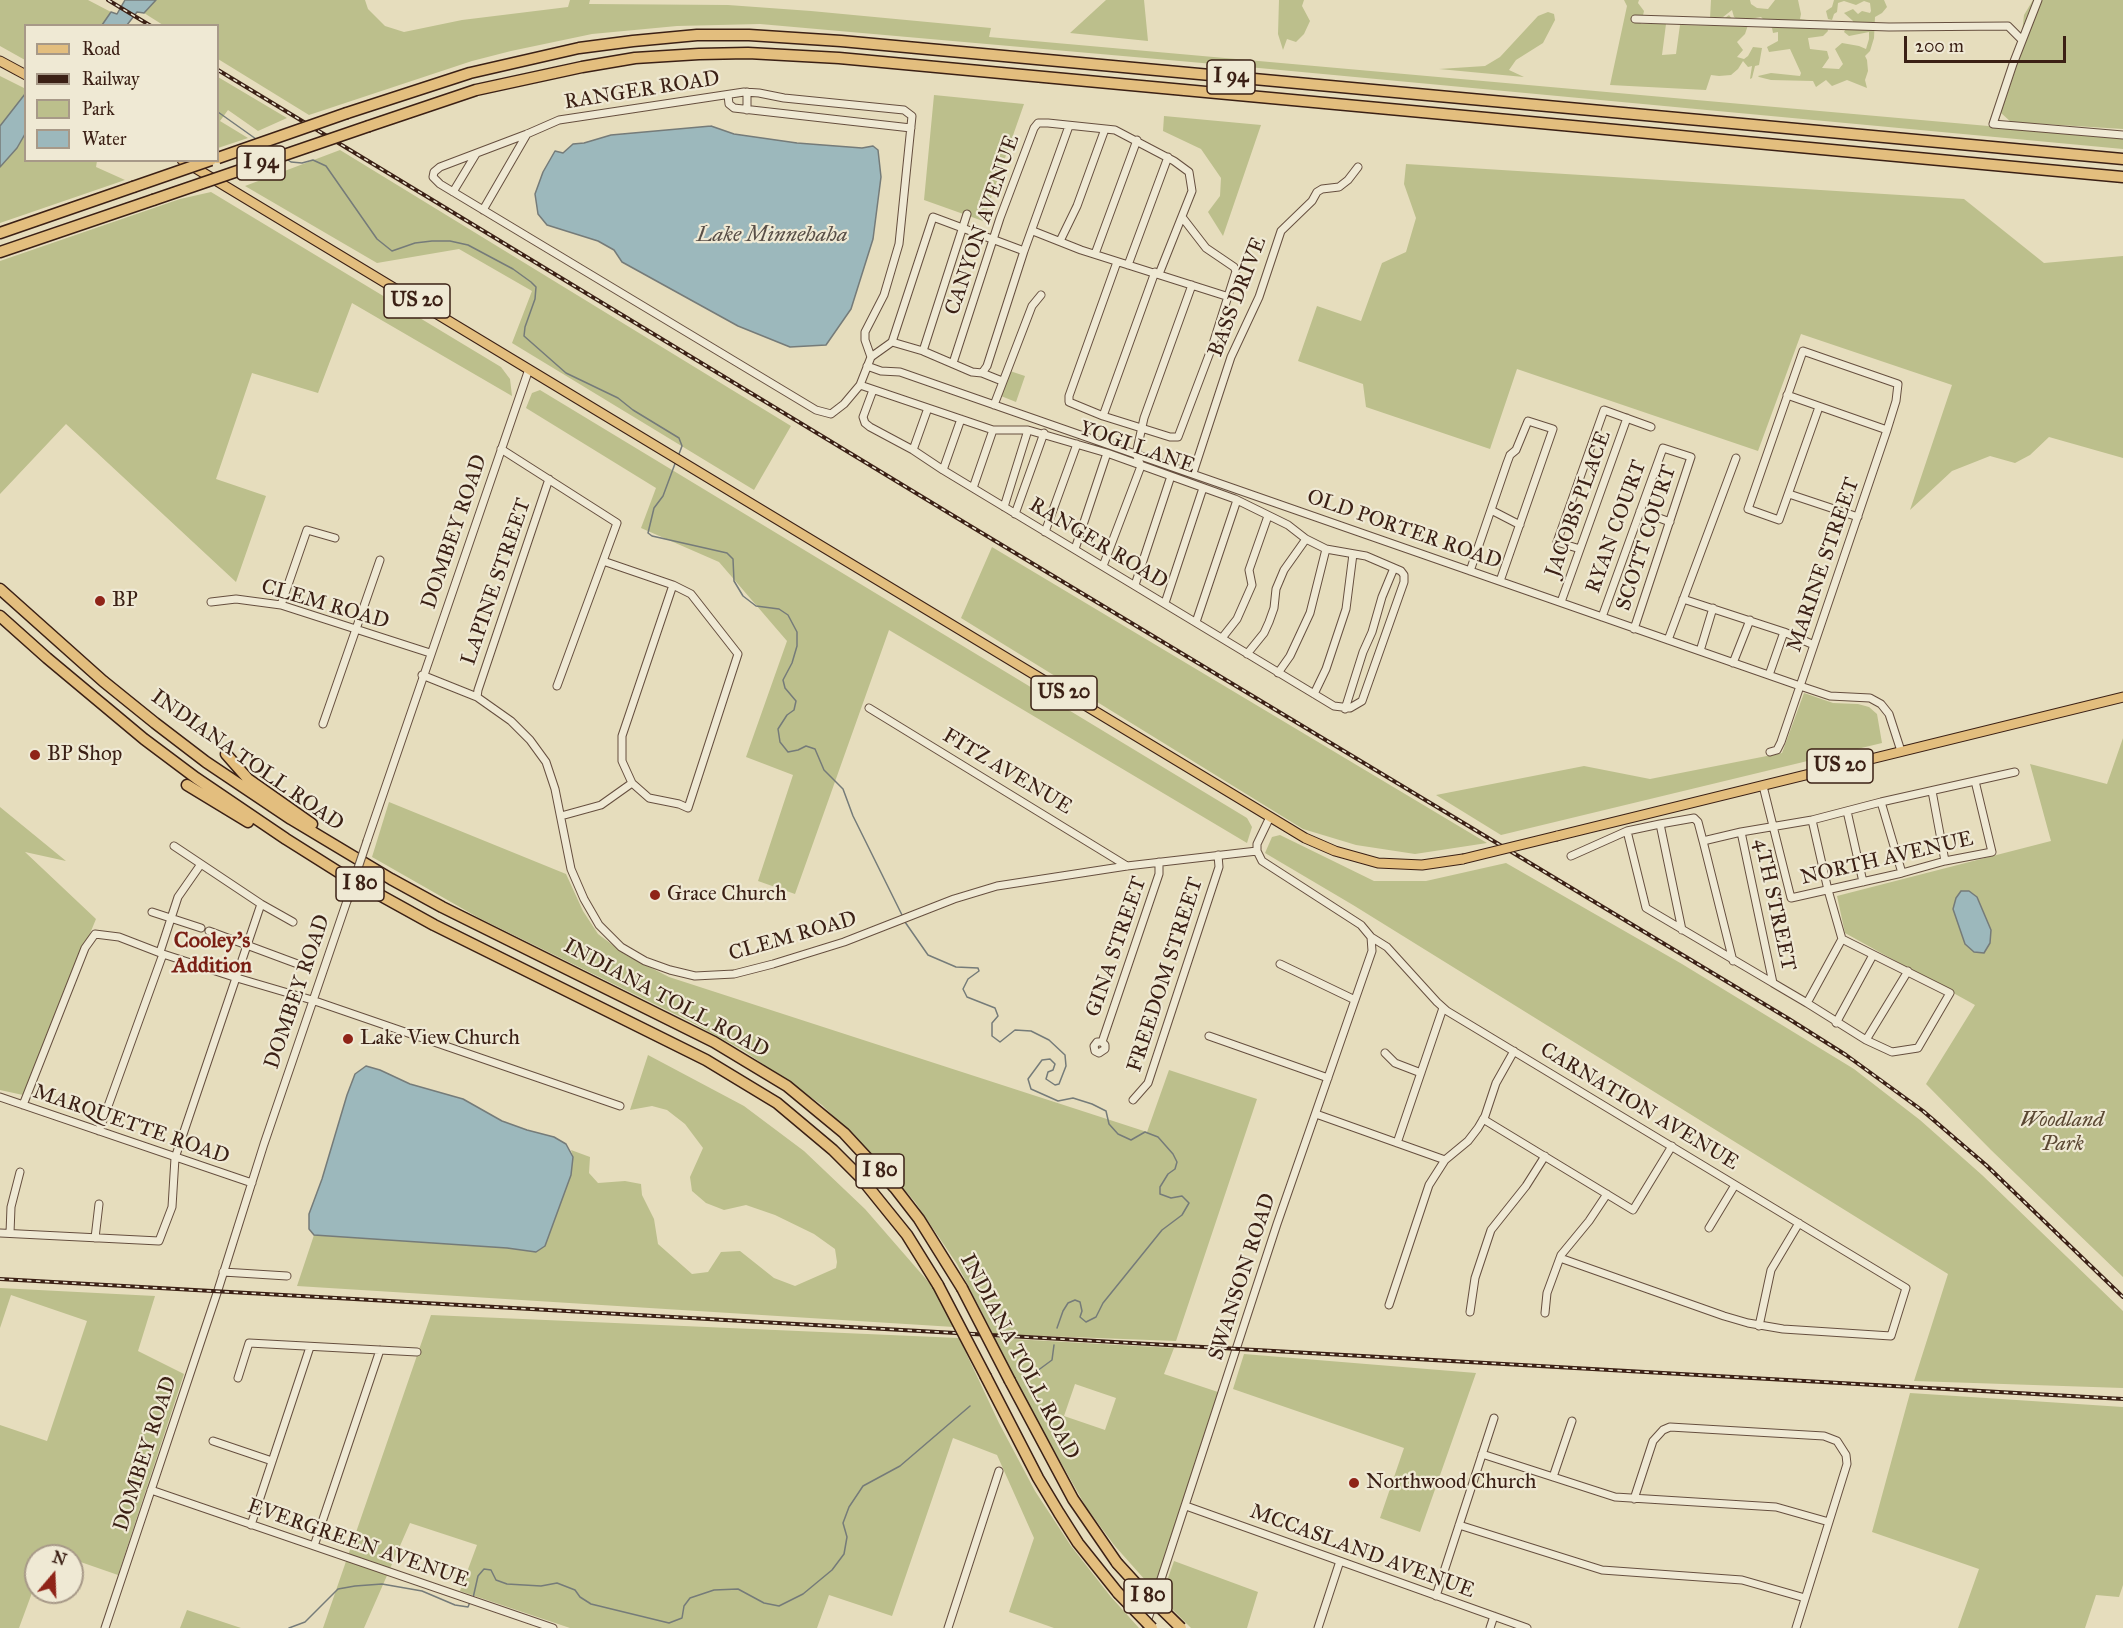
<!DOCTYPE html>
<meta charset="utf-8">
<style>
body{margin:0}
#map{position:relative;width:2123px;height:1628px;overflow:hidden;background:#e6ddbd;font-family:"IM FELL Great Primer",serif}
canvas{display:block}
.legend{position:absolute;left:24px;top:24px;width:195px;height:138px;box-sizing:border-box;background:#efe9d4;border:2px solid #a79988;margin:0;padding:8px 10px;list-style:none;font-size:18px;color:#3b2015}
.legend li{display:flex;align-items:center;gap:12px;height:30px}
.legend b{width:30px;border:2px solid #a79988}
.north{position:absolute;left:24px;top:1544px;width:60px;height:60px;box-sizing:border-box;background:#efe9d4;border:2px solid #a79988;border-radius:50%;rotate:19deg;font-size:16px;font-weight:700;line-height:24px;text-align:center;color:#3b2015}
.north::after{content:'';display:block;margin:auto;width:21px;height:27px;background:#8f2418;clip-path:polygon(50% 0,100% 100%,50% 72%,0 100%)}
.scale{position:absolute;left:1904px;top:36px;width:162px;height:27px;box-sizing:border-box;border:3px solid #3b2015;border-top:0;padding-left:8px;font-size:18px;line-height:21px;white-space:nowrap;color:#3b2015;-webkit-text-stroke:4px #efe9d4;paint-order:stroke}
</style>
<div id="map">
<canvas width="2123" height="1628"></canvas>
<ul class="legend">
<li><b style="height:8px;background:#e3be7e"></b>Road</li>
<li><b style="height:8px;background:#3b2015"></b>Railway</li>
<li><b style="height:16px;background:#bcbf8c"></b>Park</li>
<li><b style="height:16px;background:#9cb8bc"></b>Water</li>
</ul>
<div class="north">N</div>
<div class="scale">200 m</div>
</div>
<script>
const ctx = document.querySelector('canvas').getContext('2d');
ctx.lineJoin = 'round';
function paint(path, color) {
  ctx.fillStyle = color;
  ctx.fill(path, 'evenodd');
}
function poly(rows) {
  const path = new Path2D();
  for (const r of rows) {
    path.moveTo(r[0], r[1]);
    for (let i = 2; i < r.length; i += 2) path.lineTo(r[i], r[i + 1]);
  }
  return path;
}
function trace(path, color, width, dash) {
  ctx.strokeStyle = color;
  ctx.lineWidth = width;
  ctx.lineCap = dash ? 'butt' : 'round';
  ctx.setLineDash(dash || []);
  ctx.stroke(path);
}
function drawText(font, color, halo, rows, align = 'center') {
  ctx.font = font + ' "IM FELL Great Primer",serif';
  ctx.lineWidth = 4.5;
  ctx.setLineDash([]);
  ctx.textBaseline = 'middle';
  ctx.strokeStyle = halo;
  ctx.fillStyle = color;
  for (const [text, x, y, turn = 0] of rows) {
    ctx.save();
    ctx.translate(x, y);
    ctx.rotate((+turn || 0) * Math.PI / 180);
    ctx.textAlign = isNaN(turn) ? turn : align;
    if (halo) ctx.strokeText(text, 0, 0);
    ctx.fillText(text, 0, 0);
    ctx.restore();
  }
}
paint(poly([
 [0,0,88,0,111,12,102,25,26,26,25,60,0,46],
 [156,0,365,0,368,9,385,26,404,32,462,20,568,7,570,0,590,0,589,4,728,5,811,11,991,28,989,37,2123,138,2123,149,1259,68,760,24,677,26,592,34,511,51,472,61,309,115,218,59,218,26,163,25,144,13],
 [1106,0,1144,0,1148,41,1070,33],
 [1279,0,1304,0,1302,6,1310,21,1304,34,1296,42,1287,39,1283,50,1278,34],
 [1624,0,1639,0,1638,3,1644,11,1641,24,1666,24,1662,55,1676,54,1680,25,1724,26,1725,18,1729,15,1736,24,1739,20,1734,17,1732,10,1723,17,1710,19,1711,0,1750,0,1751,4,1757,8,1768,9,1775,0,1798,0,1801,14,1800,19,1807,20,1811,27,1815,20,1825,21,1828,31,1823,36,1808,38,1810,49,1827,51,1829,58,1822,68,1839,69,1843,64,1835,49,1842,43,1859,46,1866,49,1869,39,1869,32,1849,36,1844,32,1846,28,1853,27,1853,21,1844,13,1853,9,1858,14,1862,11,1870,13,1871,11,1870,3,1864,1,1856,5,1844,1,1838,3,1837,12,1834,14,1832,20,1828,19,1826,11,1832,7,1834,0,1884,0,1887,7,1882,13,1875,17,1874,38,1870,51,1865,56,1867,60,1868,71,1865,80,1867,88,1847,80,1832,86,1826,80,1816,87,1813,81,1771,80,1759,77,1758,76,1771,73,1800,76,1801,73,1790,49,1769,52,1767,47,1778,41,1778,32,1773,33,1772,28,1761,17,1750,19,1745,34,1737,42,1743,50,1737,57,1744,59,1748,56,1753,47,1762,48,1759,65,1755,66,1752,78,1750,79,1752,66,1748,67,1743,61,1738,69,1731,75,1719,76,1711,75,1706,90,1610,85,1627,6],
 [2033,0,2123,0,2123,129,2011,122,2001,113,2019,59,2024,15],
 [1548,12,1554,14,1555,20,1543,43,1516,60,1509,70,1524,77,1439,69,1485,66,1500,57,1538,16],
 [0,76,26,89,25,94,0,126],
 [218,77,287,118,258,131,228,110,220,121,248,138,218,148],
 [934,95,1024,104,983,221,924,200],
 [1164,116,1261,125,1223,236,1208,212,1220,196,1221,178,1201,149,1163,131],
 [25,134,26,160,97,161,96,167,125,180,0,223,0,167,17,148],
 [340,150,791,426,754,490,512,343,532,291,459,249,377,263,245,186],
 [1406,164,1964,199,2044,263,2123,256,2123,458,2049,437,2030,455,2015,463,1990,456,1952,471,1910,510,1952,385,1801,334,1758,451,1517,369,1490,449,1366,407,1363,384,1298,361,1317,306,1361,321,1382,263,1406,252,1416,218,1404,184],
 [211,192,501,367,510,379,512,396,352,303,318,393,252,373,216,479,266,496,236,582,66,424,0,494,0,261,180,199],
 [1010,371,1025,376,1016,402,1001,396],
 [540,390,1247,818,1252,827,1247,843,889,630,795,894,758,881,793,775,746,757,787,641,719,562,641,528,656,488,526,408,532,393],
 [992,547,1487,843,1415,854,1356,845,1303,829,961,618],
 [1804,693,1833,703,1858,704,1869,707,1877,714,1882,743,1501,835,1436,795,1584,766,1650,779,1782,753],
 [2123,738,2123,1277,1991,1150,1926,1084,1975,1005,1845,933,1837,896,2051,841,2030,764,2107,784],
 [389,802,566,874,583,911,598,934,626,955,669,977,1147,1132,1169,1070,1257,1099,1176,1341,993,1334,957,1264,915,1202,890,1173,822,1105,744,1051,691,1022,479,918,372,857],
 [0,807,66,861,25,852,96,919,23,1095,0,1090],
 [1280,835,1374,881,1426,881,1506,863,1682,964,1854,1069,1920,1120,1982,1175,2123,1311,2123,1388,1914,1381,1948,1274,1353,905,1265,853,1272,837],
 [648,1055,744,1106,804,1151,865,1209,932,1286,954,1327,297,1286,314,1235,507,1248,536,1252,573,1157,571,1150,590,1157,589,1173,598,1183,625,1181,641,1184,642,1195,654,1219,658,1244,692,1274,708,1272,721,1252,740,1251,774,1278,795,1286,836,1268,837,1262,835,1249,814,1234,775,1215,746,1205,724,1210,706,1203,692,1191,690,1177,703,1148,685,1124,667,1110,652,1106,630,1110],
 [0,1288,155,1296,138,1351,184,1374,118,1575,72,1559,72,1556,63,1556,47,1551,45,1556,36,1556,36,1582,19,1628,0,1628,0,1425,47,1441,87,1321,11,1295,0,1328],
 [431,1315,959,1338,999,1423,1035,1491,1071,1546,1111,1597,1139,1628,1054,1628,1009,1612,1034,1538,997,1455,953,1438,892,1616,829,1595,817,1628,570,1628,460,1591,477,1545,410,1523,364,1628,323,1628],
 [994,1338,1174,1348,1164,1374,1218,1392,1154,1590,1114,1545,1086,1507,1033,1413],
 [1075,1384,1116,1398,1105,1430,1064,1416],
 [1244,1354,1476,1373,1420,1532,1380,1518,1404,1448,1233,1389],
 [1910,1393,2123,1407,2123,1585,2119,1597,2096,1595,2085,1628,1958,1628,1979,1569,1872,1532],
 [1174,1561,1258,1592,1247,1628,1191,1628,1161,1598],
 [187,1610,241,1628,180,1628]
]), '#bcbf8c');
const water = poly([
 [125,0,156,0,144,13,137,12,127,25,102,25,111,12,117,14,125,0],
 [25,94,25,134,17,148,0,167,0,126,25,94],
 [711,126,734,134,797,143,862,148,873,146,878,150,881,177,873,239,851,309,826,345,790,347,738,326,622,262,614,250,598,241,547,225,538,214,535,194,543,172,555,151,563,153,573,144,584,143,611,135,711,126],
 [1961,891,1969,891,1977,897,1991,930,1990,943,1984,953,1974,952,1965,944,1953,909,1956,898,1961,891],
 [366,1066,380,1070,410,1084,463,1099,502,1121,527,1130,554,1137,566,1144,573,1157,571,1175,545,1246,536,1252,507,1248,314,1235,309,1229,309,1214,322,1179,347,1095,355,1074,366,1066]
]);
paint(water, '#9cb8bc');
trace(water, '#757b79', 1.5);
trace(poly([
 [218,112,256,139],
 [268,147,276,152],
 [288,160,291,162,302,163,313,160,326,166,377,239,392,251,415,243,432,241,450,241,468,245,513,269,531,282,536,287,535,299,525,327,524,336,566,373,618,398,633,410,679,438,682,446,679,454],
 [676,461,663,496,654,508,648,533,652,536,727,553,733,559,734,581,743,596,756,606,779,609,788,615,797,632,797,646,792,663,783,680,785,688,796,701,794,710,787,715,778,729,780,742,788,752,798,750,806,746,815,749,824,770,843,789,853,816,903,917],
 [905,922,928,955,956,967,978,968,979,971,968,979,963,989,967,997,995,1008,998,1016,992,1023,992,1036,1000,1042,1015,1030,1031,1031,1049,1040,1065,1055,1066,1066,1059,1084,1055,1085,1046,1079,1048,1072,1053,1070,1055,1064,1050,1059,1042,1060,1028,1079,1031,1089,1058,1101,1073,1098,1092,1104,1106,1111,1109,1124,1118,1134,1131,1140,1145,1132,1158,1137,1173,1154,1177,1162,1175,1169,1168,1174,1160,1187,1160,1194,1171,1198,1182,1196,1189,1203,1182,1215,1162,1230,1103,1303,1096,1317,1086,1322,1080,1317,1082,1311,1080,1302,1075,1300,1068,1303,1063,1311,1057,1328],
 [1033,1374,1052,1360,1054,1345],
 [473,1598,478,1576,484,1569,491,1570,496,1580,507,1584,541,1586,557,1583,575,1590,580,1597,591,1604,669,1623,682,1618,684,1606,690,1598,714,1590,738,1589,764,1603,779,1606,803,1594,832,1570,844,1554,847,1537,843,1523,849,1507,863,1486,900,1466,970,1406],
 [289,1628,305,1622,338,1589,355,1586,382,1584,422,1591,455,1605,468,1607,470,1602]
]), '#757b79', 1.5);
const minor = poly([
 [2038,0,2013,64,1993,124,2123,135],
 [1635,19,1889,27,2008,26,2022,40],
 [744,92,759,93,784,98,904,110,912,116,899,244,884,295,865,332,865,340,871,357,860,385,844,404,831,414,816,410,440,184,433,177,434,172,440,167,527,134,559,120,744,92],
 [747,92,747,110],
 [728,95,729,104,734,108,911,128],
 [453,192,476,154],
 [483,210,527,134],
 [1033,231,1081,250,1229,297],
 [1060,241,1077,206,1105,129],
 [1095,254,1137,140],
 [1117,262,1069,396,1069,402,1103,416,1170,437,1178,437,1212,347,1236,271,1234,267,1206,248,1182,217],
 [1128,265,1168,157],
 [892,342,933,217,1024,251],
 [892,342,923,351,972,372,982,373,1002,381],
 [923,351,967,214],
 [871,357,892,342],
 [953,363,1000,218,1034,128,1038,123,1048,123,1115,130,1174,161,1189,172,1192,191,1159,274],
 [867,366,881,371,900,372,1800,686,1830,696,1870,698,1881,704,1889,714,1901,751],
 [982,373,987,366,1024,251,1069,126],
 [860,385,993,430,1028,430,1107,453,1235,499,1288,525,1306,539,1326,549,1366,556,1401,571,1404,575,1404,582,1362,701,1350,708,1334,706,943,470,913,450,870,427,865,423,863,417,873,390],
 [1787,395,1887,430],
 [994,405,1032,306,1041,295],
 [1103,416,1155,272],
 [501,449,617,523,557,686],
 [913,450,928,408],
 [943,470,961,419],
 [1193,473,1231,357,1259,297,1281,231,1312,201,1317,192,1322,189,1339,187,1348,180,1358,167],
 [973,488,993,430],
 [1789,494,1858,517],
 [1004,507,1028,430],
 [1491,510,1520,525],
 [1640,511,1670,522],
 [1015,514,1044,433],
 [1045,532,1077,444],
 [1075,549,1107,453],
 [1580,549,1557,542,1604,410,1651,427],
 [603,561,673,585,691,594,738,654,688,808,679,804,649,798,632,783,622,761,622,736,673,585],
 [1103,566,1141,466,1136,454,1144,418,1192,285],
 [1470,571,1507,463,1510,455,1516,450,1528,421,1553,429,1500,581],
 [1135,585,1171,476],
 [1683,599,1784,632,1814,645],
 [211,602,236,599,281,605,430,653],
 [1561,602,1627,418],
 [1165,603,1203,488],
 [281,605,307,530,335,538],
 [1602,617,1663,448,1691,457,1634,629],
 [1196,622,1237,500],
 [1222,638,1237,619,1252,585,1249,570,1268,516],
 [1668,640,1736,458],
 [1700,651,1713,608],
 [1247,654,1264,633,1269,622,1274,608,1276,589,1284,570,1306,539],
 [1733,663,1750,620],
 [1278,673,1290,656,1310,613,1326,549],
 [422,675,477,697,511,721,530,740,546,762,555,789,571,869,584,899,599,925,621,947,645,961,670,970,695,976,734,974,773,964,844,942,954,899,997,886,1127,866,1257,851],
 [1769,675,1784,632],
 [1314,694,1326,669,1346,609,1353,554],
 [477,697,478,690,549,479],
 [869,708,1127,866],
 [1345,709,1363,652,1372,632,1382,597,1394,568],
 [323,724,380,560],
 [1770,752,1777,750,1781,742,1887,430,1896,401,1898,384,1803,351,1748,509,1779,520,1819,407],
 [1763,786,1791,898,1902,873,1945,861,1992,852,1975,781],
 [1932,791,1945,861],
 [1881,802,1902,873],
 [1847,811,1863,882],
 [561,816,601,805,632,783],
 [1812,820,1828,890,1842,939],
 [1660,824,1682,930],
 [1627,831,1646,908,1773,983],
 [1741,832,1773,983,1807,1003],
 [367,841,529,369],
 [1703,841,1733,961],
 [174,846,261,904,293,922],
 [1571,856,1627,831,1660,824,1694,818,1698,822,1703,841,1741,832,1812,820,1881,802,2015,772],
 [152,912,201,928],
 [209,931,303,966],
 [1371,937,1387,947,1437,1002,1447,1011,1906,1288,1891,1336,1783,1329,1748,1323,1724,1316,1560,1258],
 [1842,939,1950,993,1918,1048,1892,1052,1866,1040,1807,1003,1842,939],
 [160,952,178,897,201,864],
 [1280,964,1355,1000],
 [1836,1023,1873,955],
 [1209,1036,1328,1078],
 [1866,1040,1908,971],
 [1102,1042,1097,1042,1094,1046,1095,1051,1099,1053,1105,1049,1105,1045,1102,1042,1159,874,1159,862],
 [1385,1053,1395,1063,1421,1073],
 [0,1097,252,1183],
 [1133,1100,1148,1083,1219,867,1218,855],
 [23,1105,85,948,95,934,119,937,163,954,237,978,312,1000,620,1106],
 [1316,1114,1445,1160],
 [1483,1119,1633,1210,1672,1146],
 [99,1131,163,954],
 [1397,1143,1443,1008],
 [1709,1228,1735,1185],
 [0,1233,159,1241,172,1207,175,1158,261,904],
 [10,1233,11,1207,20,1172],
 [95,1238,99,1204],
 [223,1272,287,1276],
 [1389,1305,1429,1185,1445,1160,1468,1141,1478,1128,1485,1116,1496,1083,1514,1051],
 [1470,1312,1475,1278,1491,1230,1526,1186,1545,1156],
 [1545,1313,1547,1293,1561,1255,1589,1221,1607,1194],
 [1759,1326,1771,1270,1799,1223],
 [238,1378,249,1343,417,1352],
 [213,1441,272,1461],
 [1482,1454,1615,1497,1776,1507,1829,1522],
 [1553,1477,1572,1421],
 [151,1490,553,1628],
 [1634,1499,1653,1441,1663,1430,1670,1427,1824,1436,1837,1441,1846,1455,1847,1464,1796,1628],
 [1186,1506,1527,1628],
 [251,1525,310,1347],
 [1459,1525,1602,1570,1742,1580,1805,1598],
 [314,1546,380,1350],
 [1436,1596,1494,1418],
 [1146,1625,1277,1224,1372,951,1371,937,1361,925,1262,861,1257,851,1257,844,1270,817],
 [105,1628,218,1290,264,1144,347,901],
 [948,1628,999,1471],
 [1318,1628,1340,1561],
 [1490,1628,1494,1616]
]);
const major = poly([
 [0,61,26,75],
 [182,160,1305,838,1335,851,1378,863,1422,865,1463,859],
 [1557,836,2123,697]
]);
const highway = poly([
 [347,113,470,73,579,48,633,41,697,35,749,35,841,41,2123,159],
 [369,126,476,90,582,67,635,58,699,54,748,53,839,58,2123,177],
 [0,233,133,187],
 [0,252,153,200],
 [0,589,103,681,155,723,206,762,291,819,391,879,442,907,714,1042,787,1086,844,1133,895,1188,919,1219,962,1288],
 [0,616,47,658,144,739,196,778,286,839,340,873,434,925,706,1060,777,1103,833,1150,861,1178,907,1235,938,1285],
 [226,754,248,779,312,824],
 [187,785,248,822],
 [986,1377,1038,1478,1059,1513,1078,1543,1118,1593],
 [1010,1381,1073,1499,1117,1563]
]);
trace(minor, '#664f3f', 9);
trace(major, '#3b2015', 11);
trace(highway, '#3b2015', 13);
trace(minor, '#efe9d4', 7);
trace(major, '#e3be7e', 9);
trace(highway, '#e3be7e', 10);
const rail = poly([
 [108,0,151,26],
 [218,70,967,524,1789,1019,1846,1055,1923,1111,1986,1165,2123,1297],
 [0,1279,2123,1399]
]);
trace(rail, '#3b2015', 4);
trace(rail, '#efe9d4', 1.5, [4.5]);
const minorBridge = poly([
 [347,901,367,841]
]);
const majorBridge = poly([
 [1463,859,1557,836]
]);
const highwayBridge = poly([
 [218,158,347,113],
 [133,187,211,160],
 [153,200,369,126],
 [938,1285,986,1377],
 [962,1288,1010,1381],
 [1117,1563,1139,1587,1181,1628],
 [1118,1593,1152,1628]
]);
trace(minorBridge, '#664f3f', 9, []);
trace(majorBridge, '#3b2015', 11, []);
trace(highwayBridge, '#3b2015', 13, []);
trace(minorBridge, '#efe9d4', 7);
trace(majorBridge, '#e3be7e', 9);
trace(highwayBridge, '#e3be7e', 10);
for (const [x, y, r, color] of [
 [100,601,6,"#8f2418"],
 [35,755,6,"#8f2418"],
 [655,895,6,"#8f2418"],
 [348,1039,6,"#8f2418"],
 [1354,1483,6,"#8f2418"]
]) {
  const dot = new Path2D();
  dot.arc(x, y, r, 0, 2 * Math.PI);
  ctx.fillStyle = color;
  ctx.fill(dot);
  trace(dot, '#efe9d4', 2);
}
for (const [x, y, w] of [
 [1231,77,48],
 [261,163,48],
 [417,301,66],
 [1064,693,66],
 [1840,766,66],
 [360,884,48],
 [880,1171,48],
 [1148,1596,48]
]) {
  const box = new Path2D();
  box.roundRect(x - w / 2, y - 17, w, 34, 4.5);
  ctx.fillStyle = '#efe9d4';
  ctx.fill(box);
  trace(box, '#3b2015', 1.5);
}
drawText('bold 20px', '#3b2015', null, [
 ["I 94",1231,77],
 ["I 94",261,163],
 ["US 20",417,301],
 ["US 20",1064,693],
 ["US 20",1840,766],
 ["I 80",360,884],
 ["I 80",880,1171],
 ["I 80",1148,1596]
]);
drawText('21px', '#3b2015', '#efe9d4', [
 ["RANGER ROAD",642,91,-9],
 ["CANYON AVENUE",983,225,-71],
 ["BASS DRIVE",1238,297,-69],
 ["YOGI LANE",1137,448,19],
 ["JACOBS PLACE",1579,504,-70],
 ["RYAN COURT",1617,527,-70],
 ["OLD PORTER ROAD",1404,530,19],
 ["DOMBEY ROAD",455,532,-71],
 ["SCOTT COURT",1647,538,-72],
 ["RANGER ROAD",1098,544,31],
 ["MARINE STREET",1824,565,-71],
 ["LAPINE STREET",497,582,-71],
 ["CLEM ROAD",325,605,16],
 ["INDIANA TOLL ROAD",247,761,35],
 ["FITZ AVENUE",1007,772,31],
 ["NORTH AVENUE",1887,859,-13],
 ["4TH STREET",1774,905,78],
 ["CLEM ROAD",793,937,-16],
 ["GINA STREET",1117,947,-71],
 ["FREEDOM STREET",1166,975,-72],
 ["DOMBEY ROAD",298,992,-71],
 ["INDIANA TOLL ROAD",666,999,28],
 ["CARNATION AVENUE",1639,1107,31],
 ["MARQUETTE ROAD",131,1125,19],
 ["SWANSON ROAD",1243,1277,-72],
 ["INDIANA TOLL ROAD",1019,1357,62],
 ["DOMBEY ROAD",146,1454,-72],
 ["EVERGREEN AVENUE",358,1544,19],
 ["MCCASLAND AVENUE",1362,1552,20]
]);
drawText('21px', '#3b2015', '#efe9d4', [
 ["BP",112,601],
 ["BP Shop",47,755],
 ["Grace Church",667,895],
 ["Lake View Church",360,1039],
 ["Northwood Church",1366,1483]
], 'left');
drawText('italic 21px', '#5b4833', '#efe9d4', [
 ["Woodland",2062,1121],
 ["Park",2062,1145]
]);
drawText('italic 22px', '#584e47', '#efe9d4', [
 ["Lake Minnehaha",772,236]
]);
drawText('bold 22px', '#7a1f14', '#efe9d4', [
 ["Cooley’s",212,942],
 ["Addition",212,967]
]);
</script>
